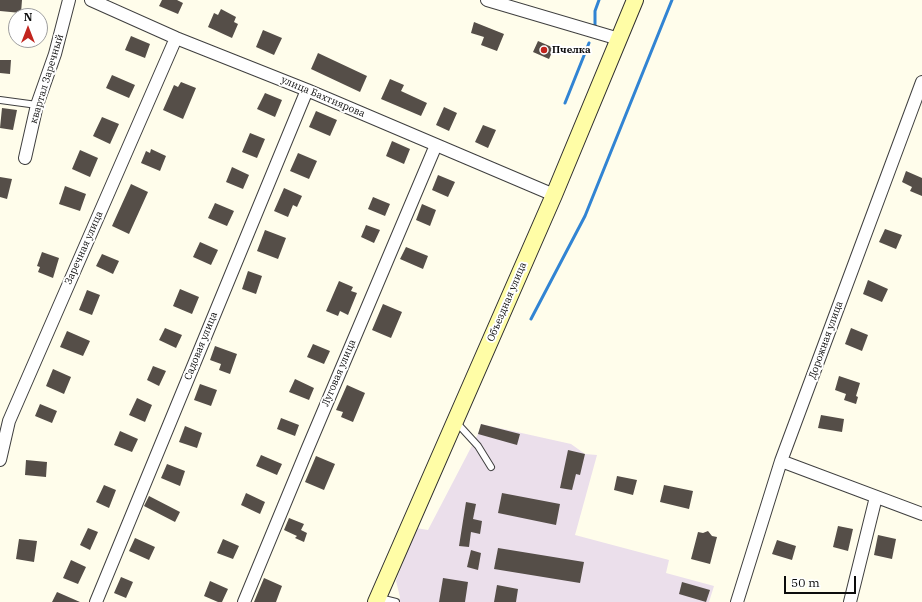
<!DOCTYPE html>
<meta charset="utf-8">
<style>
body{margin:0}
#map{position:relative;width:922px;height:602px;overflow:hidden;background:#fffdeb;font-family:"IBM Plex Serif",serif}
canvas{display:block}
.north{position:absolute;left:8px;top:8px;width:40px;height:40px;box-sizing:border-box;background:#fff;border:1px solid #9e9e9e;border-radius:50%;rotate:0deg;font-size:11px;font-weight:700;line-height:16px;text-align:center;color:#0c0c0c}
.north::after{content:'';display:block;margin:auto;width:14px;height:18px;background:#c2251e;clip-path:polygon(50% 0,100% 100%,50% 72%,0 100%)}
.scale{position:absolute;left:784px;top:576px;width:72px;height:18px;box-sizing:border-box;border:2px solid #0c0c0c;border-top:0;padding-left:5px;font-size:12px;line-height:14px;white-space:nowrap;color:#0c0c0c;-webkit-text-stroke:3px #fff;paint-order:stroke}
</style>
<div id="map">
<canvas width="922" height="602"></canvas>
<div class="north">N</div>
<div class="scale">50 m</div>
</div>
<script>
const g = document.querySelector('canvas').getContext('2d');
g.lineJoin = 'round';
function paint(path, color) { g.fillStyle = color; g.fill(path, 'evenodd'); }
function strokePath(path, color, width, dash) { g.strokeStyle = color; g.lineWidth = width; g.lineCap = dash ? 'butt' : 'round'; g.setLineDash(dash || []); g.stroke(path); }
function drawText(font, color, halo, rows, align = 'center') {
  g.font = font + ' "IBM Plex Serif",serif'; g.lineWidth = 4; g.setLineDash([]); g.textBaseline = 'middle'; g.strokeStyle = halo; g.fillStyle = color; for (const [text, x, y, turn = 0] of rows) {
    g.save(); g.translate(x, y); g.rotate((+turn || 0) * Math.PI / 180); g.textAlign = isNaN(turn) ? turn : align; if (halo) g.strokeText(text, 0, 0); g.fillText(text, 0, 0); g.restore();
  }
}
paint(new Path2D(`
 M481,424L571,444L585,454L597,455L575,535L669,560L666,573L714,586L709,602H399L400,597L396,581L416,528L428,530L478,434Z`), '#ebdfeb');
strokePath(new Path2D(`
 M595,26V11L599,0
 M565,103L589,43
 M531,319L585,216L672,0`), '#3184d3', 3);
paint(new Path2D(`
 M0,0H22L21,13L0,11Z
 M162,0H177L183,3L178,14L159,6Z
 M221,9L236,17L234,22L238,24L232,38L208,27L214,13L218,15Z
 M474,22L504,34L497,51L481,45L484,37L471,33Z
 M263,30L282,38L274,55L256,47Z
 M131,36L150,44L145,58L125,50Z
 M538,41L554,48L549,59L533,52Z
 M318,53L367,76L360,92L311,69Z
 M0,60H11L10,74L0,73Z
 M112,75L135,85L129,98L106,88Z
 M390,79L404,85L401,91L427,103L421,116L381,99Z
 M181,82L196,88L183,119L163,110L174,85L178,87Z
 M265,93L282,100L275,117L257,109Z
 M444,107L457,113L449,131L436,125Z
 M2,108L17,110L13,130L0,128Z
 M316,111L337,120L330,136L309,127Z
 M102,117L119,124L110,144L93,136Z
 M483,125L496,130L488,148L475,142Z
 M250,133L265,139L257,158L242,152Z
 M392,141L410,149L404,164L386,156Z
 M151,149L166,156L160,171L141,163L146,151L150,153Z
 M80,150L98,158L90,177L72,169Z
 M298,153L317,161L309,179L290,171Z
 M232,167L249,175L243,189L226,182Z
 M906,171L922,178V196L910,191L912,187L902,182Z
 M438,175L455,182L448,197L432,190Z
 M0,177L12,179L7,199L0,197Z
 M131,184L148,192L129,234L112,226Z
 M65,186L86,194L80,211L59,204Z
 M284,188L302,196L297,207L293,205L288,217L274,211Z
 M373,197L390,204L385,216L368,209Z
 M215,203L234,211L227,226L208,218Z
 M422,204L436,210L430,226L416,220Z
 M366,225L380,230L374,243L361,237Z
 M885,229L902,235L896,249L879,242Z
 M265,230L286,238L278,259L257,251Z
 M200,242L218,250L211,265L193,257Z
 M406,247L428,256L423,269L400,259Z
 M42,252L59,258L53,278L38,272L40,267L37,266Z
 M102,254L119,261L113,274L96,266Z
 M248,271L262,276L256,294L242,289Z
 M868,280L888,289L882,302L863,294Z
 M339,281L353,287L351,291L357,293L348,315L340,311L338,316L326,311Z
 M180,289L199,297L192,314L173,306Z
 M87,290L100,295L92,315L79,310Z
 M383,304L402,312L391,338L372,330Z
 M165,328L182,335L176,348L159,340Z
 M851,328L868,335L862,351L845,344Z
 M67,331L90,341L83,356L60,347Z
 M313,344L330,351L324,364L307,357Z
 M215,346L237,354L230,374L219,370L221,364L210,360Z
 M153,366L166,371L159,386L147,380Z
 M53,369L71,377L64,394L46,386Z
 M839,376L860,383L856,396L858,397L856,404L844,400L846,394L835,390Z
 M295,379L314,388L309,400L289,392Z
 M200,384L217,390L211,406L194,400Z
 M347,385L365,393L353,422L341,417L343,412L336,410Z
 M137,398L152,405L145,422L129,415Z
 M40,404L57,411L52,423L35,416Z
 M821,415L844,419L842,432L818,428Z
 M281,418L299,425L295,436L277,429Z
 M481,424L520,434L517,445L478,434Z
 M185,426L202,433L197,448L179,442Z
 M120,431L138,439L132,452L114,445Z
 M568,450L585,454L580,475L576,474L572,490L560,488Z
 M261,455L282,464L277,475L256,466Z
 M316,456L335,464L324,490L305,482Z
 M26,460L47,462L46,477L25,475Z
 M167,464L185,471L180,486L161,478Z
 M617,476L637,480L633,495L614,490Z
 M104,485L116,490L109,508L96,502Z
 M664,485L693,491L689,509L660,502Z
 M246,493L265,502L260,514L241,505Z
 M502,493L560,504L556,525L498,513Z
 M149,496L180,512L175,522L144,506Z
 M466,502L476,504L473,519L482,521L480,534L471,532L469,547L459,546Z
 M289,518L304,524L301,530L307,533L304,542L295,538L297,536L284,530Z
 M838,526L853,529L848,551L833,547Z
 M88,528L98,532L90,550L80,545Z
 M708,531L712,536L717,537L710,564L691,559L698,532L703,533Z
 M878,535L896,539L892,559L874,555Z
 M135,538L155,547L149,560L129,551Z
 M19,539L37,541L34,562L16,559Z
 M223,539L239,546L233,559L217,553Z
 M777,540L796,546L792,560L772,554Z
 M498,548L584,562L580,583L494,569Z
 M471,550L481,553L478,570L467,567Z
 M71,560L86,567L78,584L63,578Z
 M121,577L133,582L126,598L114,593Z
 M264,578L282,586L276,602H254Z
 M443,578L468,582L465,602H439Z
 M210,581L228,589L222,602H218L204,596Z
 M682,582L710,590L706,602L679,594Z
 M497,585L518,589L516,602H494Z
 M57,592L80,602H52Z`), '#554e48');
const service = new Path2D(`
 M0,100L37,105
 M457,423L478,446L491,467
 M380,598L396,602`);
const minor = new Path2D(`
 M91,0L176,38L307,90L554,195
 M487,0L619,39
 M25,158L37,105L55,54L69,0
 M0,460L9,421L176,38
 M781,461L922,514
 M96,602L307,90
 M244,602L307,450L436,145
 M737,602L781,461L922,82
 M850,602L876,497`);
const secondary = new Path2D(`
 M376,602L554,195L635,0`);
strokePath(service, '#3f3f3f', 8);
strokePath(minor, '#3f3f3f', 14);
strokePath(secondary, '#2e2e2e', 18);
strokePath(service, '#fff', 6);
strokePath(minor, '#fff', 12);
strokePath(secondary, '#fffda6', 16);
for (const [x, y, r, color] of [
 [544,50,4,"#c2251e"]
]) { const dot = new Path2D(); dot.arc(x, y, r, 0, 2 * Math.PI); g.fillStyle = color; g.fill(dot); strokePath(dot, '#fff', 1.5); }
drawText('bold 10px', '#0c0c0c', '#fff', [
 ["Пчелка",552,50]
], 'left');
drawText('10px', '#0c0c0c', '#fff', [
 ["квартал Заречный",47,79,-73],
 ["улица Бахтиярова",323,97,23],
 ["Заречная улица",84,248,-66],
 ["Объездная улица",507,302,-67],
 ["Дорожная улица",826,340,-70],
 ["Садовая улица",201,346,-68],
 ["Луговая улица",339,373,-67]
]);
</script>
